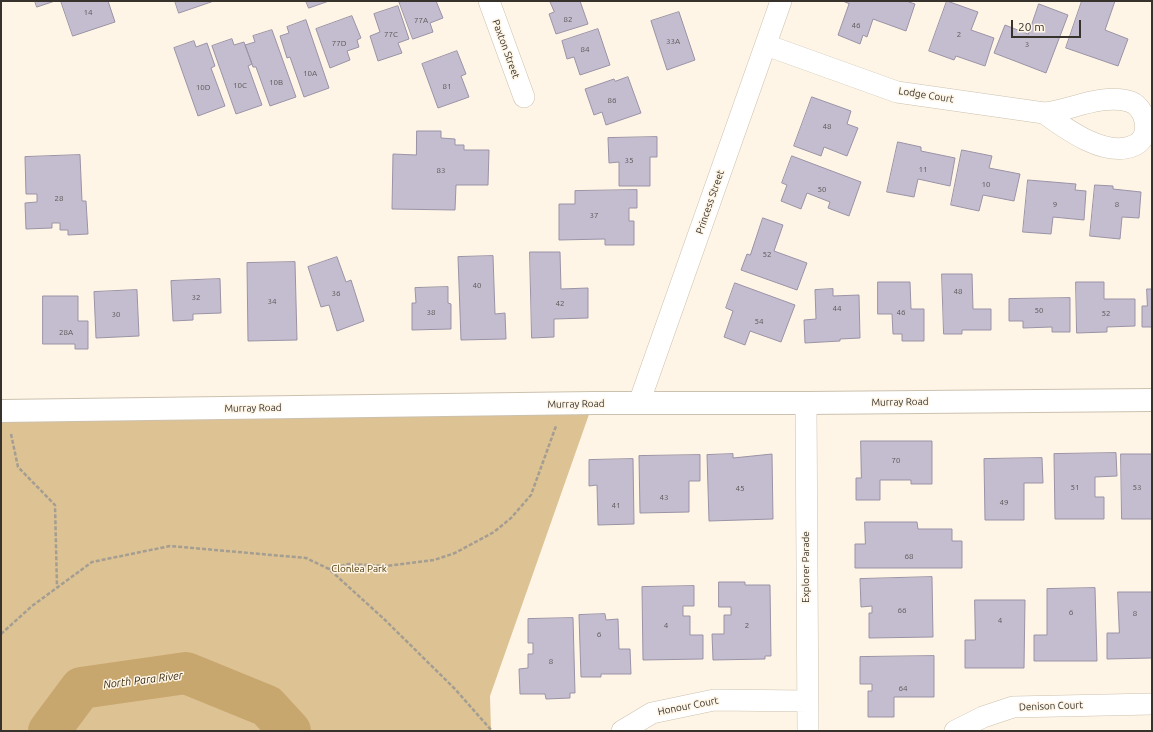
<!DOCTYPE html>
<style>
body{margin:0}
#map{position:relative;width:1153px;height:732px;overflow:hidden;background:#fef5e6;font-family:Ubuntu,sans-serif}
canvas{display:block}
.frame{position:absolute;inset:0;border:2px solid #37332c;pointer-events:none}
.scale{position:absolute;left:1011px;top:20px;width:70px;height:18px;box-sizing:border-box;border:2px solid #37332c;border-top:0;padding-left:5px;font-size:12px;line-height:14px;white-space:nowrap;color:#37332c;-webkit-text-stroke:3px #fef5e6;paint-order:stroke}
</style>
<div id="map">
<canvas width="1153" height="732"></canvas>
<div class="frame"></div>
<div class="scale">20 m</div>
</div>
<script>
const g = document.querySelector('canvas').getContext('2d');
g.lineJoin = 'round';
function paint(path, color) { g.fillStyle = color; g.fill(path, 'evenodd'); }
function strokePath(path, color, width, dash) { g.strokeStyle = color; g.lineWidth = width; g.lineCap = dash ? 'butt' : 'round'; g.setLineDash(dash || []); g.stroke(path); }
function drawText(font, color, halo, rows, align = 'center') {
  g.font = font + ' Ubuntu,sans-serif'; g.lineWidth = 3; g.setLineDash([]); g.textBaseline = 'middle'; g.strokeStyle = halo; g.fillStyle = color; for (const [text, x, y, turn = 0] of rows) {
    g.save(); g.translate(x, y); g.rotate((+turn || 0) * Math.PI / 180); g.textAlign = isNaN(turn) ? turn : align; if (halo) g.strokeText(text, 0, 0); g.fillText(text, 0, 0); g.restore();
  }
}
paint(new Path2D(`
 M593,403L490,696L491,731H1V411Z`), '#ddc294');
strokePath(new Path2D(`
 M49,731L81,688L186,673L267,706L290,731`), '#c8a76e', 42);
const building = new Path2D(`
 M35,1H55L37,7Z
 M61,1H108L115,22L73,36Z
 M175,1H214L179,13Z
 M306,1H329L309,8Z
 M399,1H436L443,18L430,23L433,32L413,39Z
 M550,1H580L588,24L556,34L549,14L554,12Z
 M843,1H906L915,4L906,31L873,19L867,37L863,35L860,44L838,35L849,4Z
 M947,1L978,12L971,30L994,38L985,66L956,56L954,60L929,51Z
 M1082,1H1115L1105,30L1128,39L1118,66L1066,48Z
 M1039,4L1068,15L1046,73L994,53L1005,25L1028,34Z
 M398,6L409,39L398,43L402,53L378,61L370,36L380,32L374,14Z
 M679,12L695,60L667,70L651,21Z
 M352,16L361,38L357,40L359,47L347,51L350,60L330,68L316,29Z
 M306,20L329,88L304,97L290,57L287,58L280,36L289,33L287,27Z
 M598,29L610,65L580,75L574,57L567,59L562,41Z
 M272,30L296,97L270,106L256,67H253L245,45L255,42L253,36Z
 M232,39L234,45L244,42L252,64L248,66L262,105L236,114L212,46Z
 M194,41L196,47L207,43L215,66L211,68L225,106L198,116L174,48Z
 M457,51L466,74L461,76L469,97L438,108L422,64Z
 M628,77L641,113L606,125L602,112L594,115L585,89L614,79L615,81Z
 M812,97L851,111L847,124L858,128L847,156L824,147L821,156L794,146Z
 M417,131H441V138L455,139V145H464V150H489L488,185H456L455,210L392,209L393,154L416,155Z
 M657,137V157H650V186H619V162L609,163L608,138Z
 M898,142L921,147V151L955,158L950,186L918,179L914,197L887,192Z
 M962,150L992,156L989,168L1020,174L1014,201L983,195L979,211L951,205Z
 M80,155L82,201H86L88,234L68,235V230H60V223H52V228L26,229L25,203L37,202V194H26L25,157Z
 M792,156L861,182L849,216L828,208L830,202L807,193L801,209L781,201L787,185L782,183Z
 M1028,180L1076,184L1075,190L1086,191L1084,220L1053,217L1051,234L1023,232Z
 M1095,185L1113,186V189L1141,192L1139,218L1122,217L1120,239L1090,236Z
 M637,190V208H629V221H634V245H605V239L559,240V204H575V191Z
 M763,218L783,225L774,251L807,263L797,290L741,270L747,254L750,255Z
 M530,252H560L561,289L588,288V318L554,319V337L532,338Z
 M493,256L495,314L505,313L506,339L461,340L458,257Z
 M337,257L346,282L351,280L364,321L337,331L329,305L321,307L308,267Z
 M295,262L297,340L248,341L247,263Z
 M942,274H972L973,309H991V330H962V334H944Z
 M220,279L221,313L193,314V320L173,321L171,281Z
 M878,282H910L911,309H924V341H902V334H893L892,314H878Z
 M1076,282H1104V299H1135V326L1107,327V332L1077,333Z
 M735,283L795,305L781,342L750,331L745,345L724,337L733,311L726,308Z
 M448,287V303L451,304V329L412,330V303H416L415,288Z
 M833,289V296L859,295L860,338L840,339V341L805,343L804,320L816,319L815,290Z
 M1147,289H1152V327H1142V306H1147Z
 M137,290L139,336L96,338L94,292Z
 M43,296H78V321H88V349H75V344H43Z
 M1070,298V332H1052V327L1023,328V321H1009V299Z
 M861,441H932V484H911V480H880V500H856V478H861Z
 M1116,453L1117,476L1095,477V497H1104V519H1055L1054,454Z
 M733,454V458L772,454L773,519L709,521L707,455Z
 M1121,454H1152V519H1122Z
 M700,455V481H689V512L640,513L639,456Z
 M1042,458L1043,483H1024V520H985L984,459Z
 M633,459L634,524L598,525L597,485L589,486V460Z
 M865,522H917L918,529H952V541H962V568H855V544H865Z
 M932,577L933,637L869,638V613H872V606L861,607L860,579Z
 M719,582H745V585H770L771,656H765V659L713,660L712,634H724V615H731V607H719Z
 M694,586V606H683V616H690V635H703V659L643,660L642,587Z
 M1095,588L1097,661H1034V635H1047V589Z
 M1118,592H1152V658L1107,659V633H1119Z
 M975,600H1025L1024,668H965V640H975Z
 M605,614L606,620L618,619L619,649H630L631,674H601V677H581L579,615Z
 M573,618L575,693H570V698L546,699L545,694H520L519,669L528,668V654H533V643H528V619Z
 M934,656V697H894V717H868V691H872V684H860V657Z`);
paint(building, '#c4bdd0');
strokePath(building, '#9a93a6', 1);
const minor = new Path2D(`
 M489,1L524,97
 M766,45L897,92L1044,113C1071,110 1101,94 1128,101C1146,105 1153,136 1135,145C1106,159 1066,129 1044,113
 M639,403L781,1
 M806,403L808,731
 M622,731L652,713L714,700L807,701
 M955,731L983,717L1013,707L1152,704`);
const tertiary = new Path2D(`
 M1,411L593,403H806L1152,400`);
strokePath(minor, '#ccc1af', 22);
strokePath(tertiary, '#ccc1af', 24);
strokePath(new Path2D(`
 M11,434L18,467L55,505L57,587
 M329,569L348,564L387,566L434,560L455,553L494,532L511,518L531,495L556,426
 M1,634L32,606L92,562L170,546L306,558L329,569L384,619L455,689L492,731`), '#a49e92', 2.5, [4, 2]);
strokePath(minor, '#fff', 21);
strokePath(tertiary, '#fff', 22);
drawText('8px', '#5a5655', null, [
 ["14",88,12],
 ["82",568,19],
 ["77A",421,20],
 ["46",856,25],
 ["77C",391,34],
 ["2",959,34],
 ["33A",673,41],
 ["77D",339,43],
 ["3",1027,44],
 ["84",585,49],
 ["10A",310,73],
 ["10B",276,82],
 ["10C",240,85],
 ["81",447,86],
 ["10D",203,87],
 ["86",612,100],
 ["48",827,126],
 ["35",629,160],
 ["11",923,169],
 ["83",441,170],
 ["10",986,184],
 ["50",822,189],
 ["28",59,198],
 ["9",1055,204],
 ["8",1117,204],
 ["37",594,215],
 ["52",767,254],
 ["40",477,285],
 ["48",958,291],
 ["36",336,293],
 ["32",196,297],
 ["34",272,301],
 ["42",560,303],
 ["44",837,308],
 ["50",1039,310],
 ["38",431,312],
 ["46",901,312],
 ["52",1106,313],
 ["30",116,314],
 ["54",759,321],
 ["28A",66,332],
 ["70",896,460],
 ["51",1075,487],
 ["53",1137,487],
 ["45",740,488],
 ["43",664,497],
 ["49",1004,502],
 ["41",616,505],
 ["68",909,556],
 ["66",902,610],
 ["6",1071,612],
 ["8",1135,613],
 ["4",1000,620],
 ["4",666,625],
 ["2",747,625],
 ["6",599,634],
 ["8",551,661],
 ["64",903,688]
]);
drawText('10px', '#37332c', '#fef5e6', [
 ["Paxton Street",506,49,70],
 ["Lodge Court",926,95,9],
 ["Princess Street",710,202,-71],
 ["Murray Road",900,402,-1],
 ["Murray Road",576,404,-1],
 ["Murray Road",253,408,-1],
 ["Explorer Parade",806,567,-90],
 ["Honour Court",688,706,-11],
 ["Denison Court",1051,706,-2]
]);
drawText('10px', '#4c3605', '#fef5e6', [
 ["Clonlea Park",359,569]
]);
drawText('italic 11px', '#382a0f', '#fef5e6', [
 ["North Para River",143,680,-7]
]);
</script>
